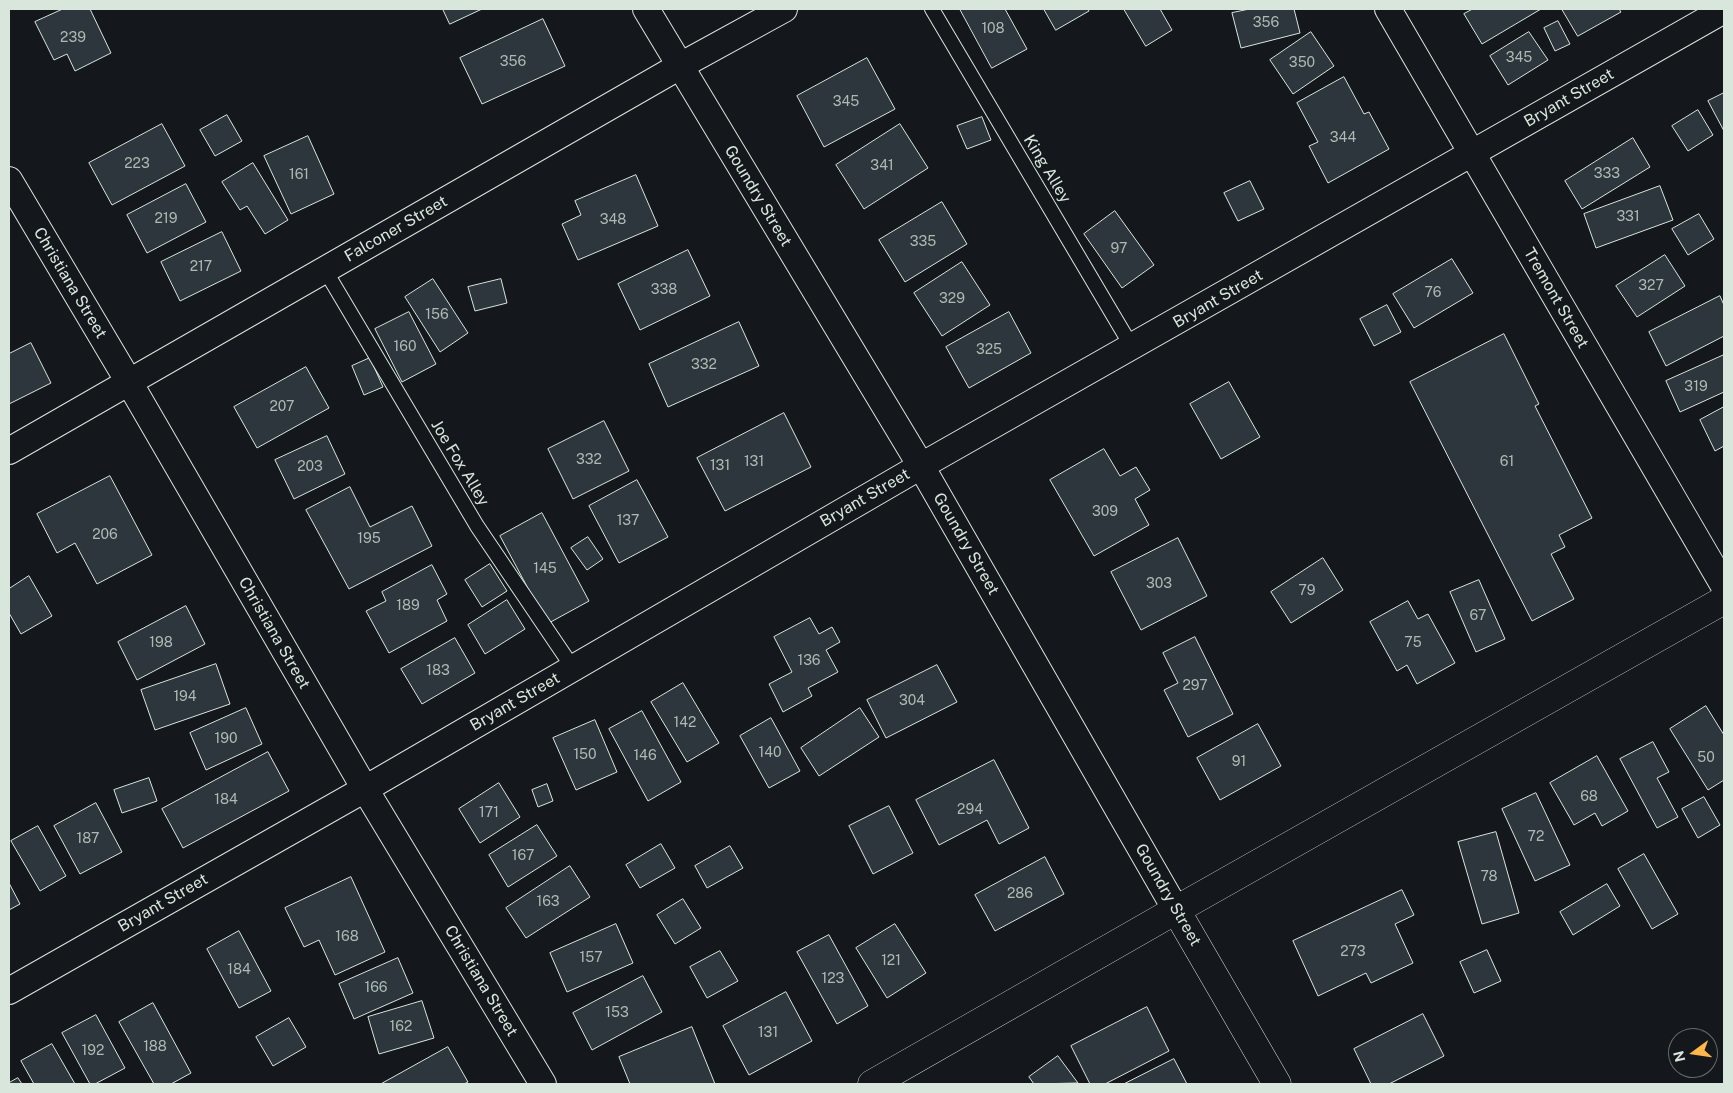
<!DOCTYPE html>
<style>
body{margin:0}
#map{position:relative;width:1733px;height:1093px;overflow:hidden;background:#14181c;font-family:"Public Sans",sans-serif}
canvas{display:block}
.frame{position:absolute;inset:0;border:10px solid #d8e6dc;pointer-events:none}
.north{position:absolute;left:1668px;top:1028px;width:50px;height:50px;box-sizing:border-box;background:#14181c;border:1px solid #626a69;border-radius:50%;rotate:256deg;font-size:14px;font-weight:700;line-height:20px;text-align:center;color:#d8e6dc}
.north::after{content:'';display:block;margin:auto;width:18px;height:22px;background:#ffb74d;clip-path:polygon(50% 0,100% 100%,50% 72%,0 100%)}
</style>
<div id="map">
<canvas width="1733" height="1093"></canvas>
<div class="frame"></div>
<div class="north">N</div>
</div>
<script>
const g = document.querySelector('canvas').getContext('2d');
g.lineJoin = 'round';
function paint(path, color) { g.fillStyle = color; g.fill(path, 'evenodd'); }
function strokePath(path, color, width, dash) { g.strokeStyle = color; g.lineWidth = width; g.lineCap = dash ? 'butt' : 'round'; g.setLineDash(dash || []); g.stroke(path); }
function drawText(font, color, halo, rows, align = 'center') {
  g.font = font + ' "Public Sans",sans-serif'; g.lineWidth = 4; g.setLineDash([]); g.textBaseline = 'middle'; g.strokeStyle = halo; g.fillStyle = color; for (const [text, x, y, turn = 0] of rows) {
    g.save(); g.translate(x, y); g.rotate((+turn || 0) * Math.PI / 180); g.textAlign = isNaN(turn) ? turn : align; if (halo) g.strokeText(text, 0, 0); g.fillText(text, 0, 0); g.restore();
  }
}
const building = new Path2D(`
 M63,9H90L111,53L75,71L67,54L54,60L35,22Z
 M443,9H482L450,24Z
 M960,9H1005L1027,49L992,68Z
 M1044,9H1088L1089,11L1056,30Z
 M1124,9H1160L1172,30L1146,46Z
 M1250,9H1294L1300,33L1241,48L1232,13Z
 M1473,9H1541L1482,44L1464,14Z
 M1562,9H1619L1621,12L1578,36Z
 M543,19L565,66L482,104L460,58Z
 M1558,21L1570,44L1555,51L1544,28Z
 M1311,32L1334,66L1293,94L1270,60Z
 M1529,32L1548,60L1508,85L1490,56Z
 M867,58L895,109L824,147L797,96Z
 M1344,77L1364,114L1369,112L1389,149L1328,183L1309,146L1318,142L1297,103Z
 M1724,93V131L1708,101Z
 M1698,110L1713,135L1688,151L1672,126Z
 M227,115L242,141L215,156L200,130Z
 M982,117L991,140L967,149L957,126Z
 M162,124L185,166L112,205L89,163Z
 M900,124L928,168L864,209L836,165Z
 M308,136L334,194L291,214L264,156Z
 M1633,138L1650,167L1582,209L1565,181Z
 M253,163L288,220L265,234L247,206L240,210L222,182Z
 M636,175L658,226L578,260L562,224L581,215L575,201Z
 M1250,181L1264,209L1238,221L1224,193Z
 M186,184L206,222L147,253L127,215Z
 M1660,186L1673,220L1596,248L1584,214Z
 M942,202L967,244L905,282L879,240Z
 M1115,211L1154,265L1122,288L1084,234Z
 M1699,214L1714,239L1688,255L1672,229Z
 M222,232L241,271L180,301L161,262Z
 M688,250L710,296L640,330L618,284Z
 M1665,255L1685,286L1637,317L1616,286Z
 M1452,259L1473,293L1414,328L1393,294Z
 M962,262L990,305L942,336L914,293Z
 M433,279L468,333L440,352L405,297Z
 M501,279L507,303L475,311L468,287Z
 M1720,296L1724,305V336L1666,366L1649,332Z
 M1387,305L1401,332L1374,346L1360,319Z
 M409,312L436,364L402,382L375,329Z
 M1009,312L1031,353L969,388L946,347Z
 M739,322L759,366L668,407L649,364Z
 M1504,334L1539,404L1535,406L1592,518L1559,535L1565,547L1551,554L1574,599L1532,621L1410,382Z
 M31,343L51,383L9,404V354Z
 M1724,355V392L1680,412L1666,381Z
 M370,358L383,387L364,395L352,366Z
 M306,367L329,408L257,448L234,407Z
 M1229,382L1260,437L1221,459L1190,404Z
 M1724,407V446L1715,451L1700,420Z
 M784,413L811,467L725,511L697,458Z
 M604,421L629,471L573,499L548,449Z
 M327,436L345,474L294,499L275,460Z
 M1104,449L1120,476L1136,467L1150,490L1135,499L1149,525L1094,556L1050,480Z
 M110,476L152,555L97,584L75,543L57,553L37,514Z
 M637,480L668,537L619,563L589,506Z
 M350,487L370,527L412,506L432,546L349,589L306,510Z
 M542,513L589,601L547,624L500,536Z
 M588,537L603,559L587,570L571,548Z
 M1178,538L1207,596L1141,630L1111,572Z
 M1323,558L1343,590L1291,623L1271,592Z
 M490,564L507,591L482,607L465,580Z
 M432,565L447,594L437,600L447,621L389,653L366,611L386,601L382,592Z
 M29,576L52,616L21,634L9,613V589Z
 M1479,580L1505,639L1476,652L1450,592Z
 M507,600L525,629L485,654L468,625Z
 M1408,601L1418,619L1428,614L1455,663L1417,684L1407,665L1397,671L1370,622Z
 M186,606L205,644L137,680L118,642Z
 M810,618L819,634L832,627L840,642L826,650L838,672L808,688L812,696L783,712L769,684L792,672L774,637Z
 M1195,637L1233,714L1188,737L1164,690L1178,683L1163,653Z
 M455,638L475,673L422,704L401,669Z
 M216,664L230,704L155,730L141,690Z
 M937,665L957,702L886,738L867,700Z
 M683,683L719,743L687,762L651,702Z
 M1706,706L1724,735V780L1708,790L1670,729Z
 M246,708L262,744L206,770L190,733Z
 M860,708L879,737L819,776L801,748Z
 M642,711L681,782L648,801L609,729Z
 M771,718L800,771L769,788L740,736Z
 M595,720L617,772L576,790L553,738Z
 M1258,724L1281,766L1220,800L1197,758Z
 M1653,742L1669,772L1657,778L1678,817L1657,828L1620,759Z
 M268,752L289,791L183,848L162,809Z
 M1597,756L1628,811L1602,826L1595,813L1574,825L1550,783Z
 M994,760L1029,828L999,844L987,820L939,845L916,800Z
 M149,778L157,801L122,813L114,790Z
 M499,783L520,817L480,843L459,809Z
 M547,784L553,801L538,807L532,790Z
 M1536,793L1570,865L1535,881L1502,809Z
 M1704,797L1720,825L1698,838L1682,809Z
 M96,803L122,852L80,874L54,826Z
 M889,806L913,853L873,874L849,826Z
 M537,825L557,856L508,887L489,855Z
 M38,826L66,876L40,891L11,841Z
 M1496,832L1519,913L1482,924L1458,842Z
 M661,844L675,868L640,888L626,865Z
 M730,846L743,868L707,888L695,866Z
 M1644,854L1678,914L1652,929L1618,869Z
 M1045,857L1064,894L995,931L975,895Z
 M570,866L590,897L526,938L506,908Z
 M351,877L385,952L335,975L319,940L304,947L285,908Z
 M9,883L20,904L9,910Z
 M1607,884L1620,906L1573,935L1560,912Z
 M1402,890L1414,915L1395,924L1413,963L1371,983L1366,973L1318,996L1293,941Z
 M683,899L701,928L675,944L657,915Z
 M616,924L633,963L567,992L550,953Z
 M895,924L926,973L887,998L856,948Z
 M239,931L271,991L239,1008L207,949Z
 M829,935L868,1006L837,1024L797,952Z
 M1487,950L1501,981L1474,993L1460,962Z
 M720,951L738,981L707,998L690,967Z
 M398,958L413,993L354,1019L339,984Z
 M643,976L662,1012L592,1050L573,1013Z
 M786,992L812,1041L749,1075L723,1026Z
 M422,1001L434,1038L379,1054L368,1017Z
 M153,1003L191,1073L171,1084H154L119,1022Z
 M1147,1007L1169,1051L1105,1084H1090L1071,1046Z
 M1423,1014L1444,1056L1389,1084H1371L1354,1049Z
 M96,1015L125,1068L95,1084H90L62,1033Z
 M289,1018L306,1047L273,1066L256,1037Z
 M692,1027L715,1084H630L619,1057Z
 M52,1044L75,1084H34L21,1061Z
 M448,1047L468,1082L464,1084H381Z
 M1058,1056L1078,1083L1034,1084L1029,1077Z
 M1174,1059L1187,1084H1124Z
 M18,1078L22,1084H9V1083Z`);
paint(building, '#2c363c');
strokePath(building, '#d8e6dc', 1);
const service = new Path2D(`
 M932,9L1132,347
 M325,270L477,526L573,668`);
const minor = new Path2D(`
 M646,9L921,466L1176,910
 M1388,9L1724,586
 M9,180L129,382L365,789L543,1084
 M9,451L680,66L784,9
 M9,991L365,789L921,466L1724,10`);
const tertiary = new Path2D(`
 M1176,910L1277,1084
 M872,1084L1176,910L1724,600`);
strokePath(service, '#d8e6dc', 16);
strokePath(minor, '#d8e6dc', 28);
strokePath(tertiary, '#d8e6dc', 29);
strokePath(service, '#14181c', 14);
strokePath(minor, '#14181c', 26);
strokePath(tertiary, '#14181c', 28);
drawText('14px', '#adbab4', null, [
 ["356",1266,23],
 ["108",993,29],
 ["239",73,38],
 ["345",1519,58],
 ["356",513,62],
 ["350",1302,63],
 ["345",846,102],
 ["344",1343,138],
 ["223",137,164],
 ["341",882,166],
 ["333",1607,174],
 ["161",299,175],
 ["331",1628,217],
 ["219",166,219],
 ["348",613,220],
 ["335",923,242],
 ["97",1119,249],
 ["217",201,267],
 ["327",1651,286],
 ["338",664,290],
 ["76",1433,293],
 ["329",952,299],
 ["156",437,315],
 ["160",405,347],
 ["325",989,350],
 ["332",704,365],
 ["319",1696,387],
 ["207",282,407],
 ["332",589,460],
 ["131",754,462],
 ["61",1507,462],
 ["131",720,466],
 ["203",310,467],
 ["309",1105,512],
 ["137",628,521],
 ["206",105,535],
 ["195",369,539],
 ["145",545,569],
 ["303",1159,584],
 ["79",1307,591],
 ["189",408,606],
 ["67",1478,616],
 ["198",161,643],
 ["75",1413,643],
 ["136",809,661],
 ["183",438,671],
 ["297",1195,686],
 ["194",185,697],
 ["304",912,701],
 ["142",685,723],
 ["190",226,739],
 ["140",770,753],
 ["150",585,755],
 ["146",645,756],
 ["50",1706,758],
 ["91",1239,762],
 ["68",1589,797],
 ["184",226,800],
 ["294",970,810],
 ["171",489,813],
 ["72",1536,837],
 ["187",88,839],
 ["167",523,856],
 ["78",1489,877],
 ["286",1020,894],
 ["163",548,902],
 ["168",347,937],
 ["273",1353,952],
 ["157",591,958],
 ["121",891,961],
 ["184",239,970],
 ["123",833,979],
 ["166",376,988],
 ["153",617,1013],
 ["162",401,1027],
 ["131",768,1033],
 ["188",155,1047],
 ["192",93,1051]
]);
drawText('16px', '#d8e6dc', '#14181c', [
 ["Bryant Street",1569,98,-30],
 ["King Alley",1047,169,59],
 ["Goundry Street",758,196,59],
 ["Falconer Street",396,229,-30],
 ["Christiana Street",70,283,59],
 ["Tremont Street",1556,298,60],
 ["Bryant Street",1218,299,-30],
 ["Joe Fox Alley",460,463,59],
 ["Bryant Street",865,498,-30],
 ["Goundry Street",966,544,60],
 ["Christiana Street",274,633,60],
 ["Bryant Street",515,702,-30],
 ["Goundry Street",1168,895,60],
 ["Bryant Street",163,903,-30],
 ["Christiana Street",481,981,59]
]);
</script>
